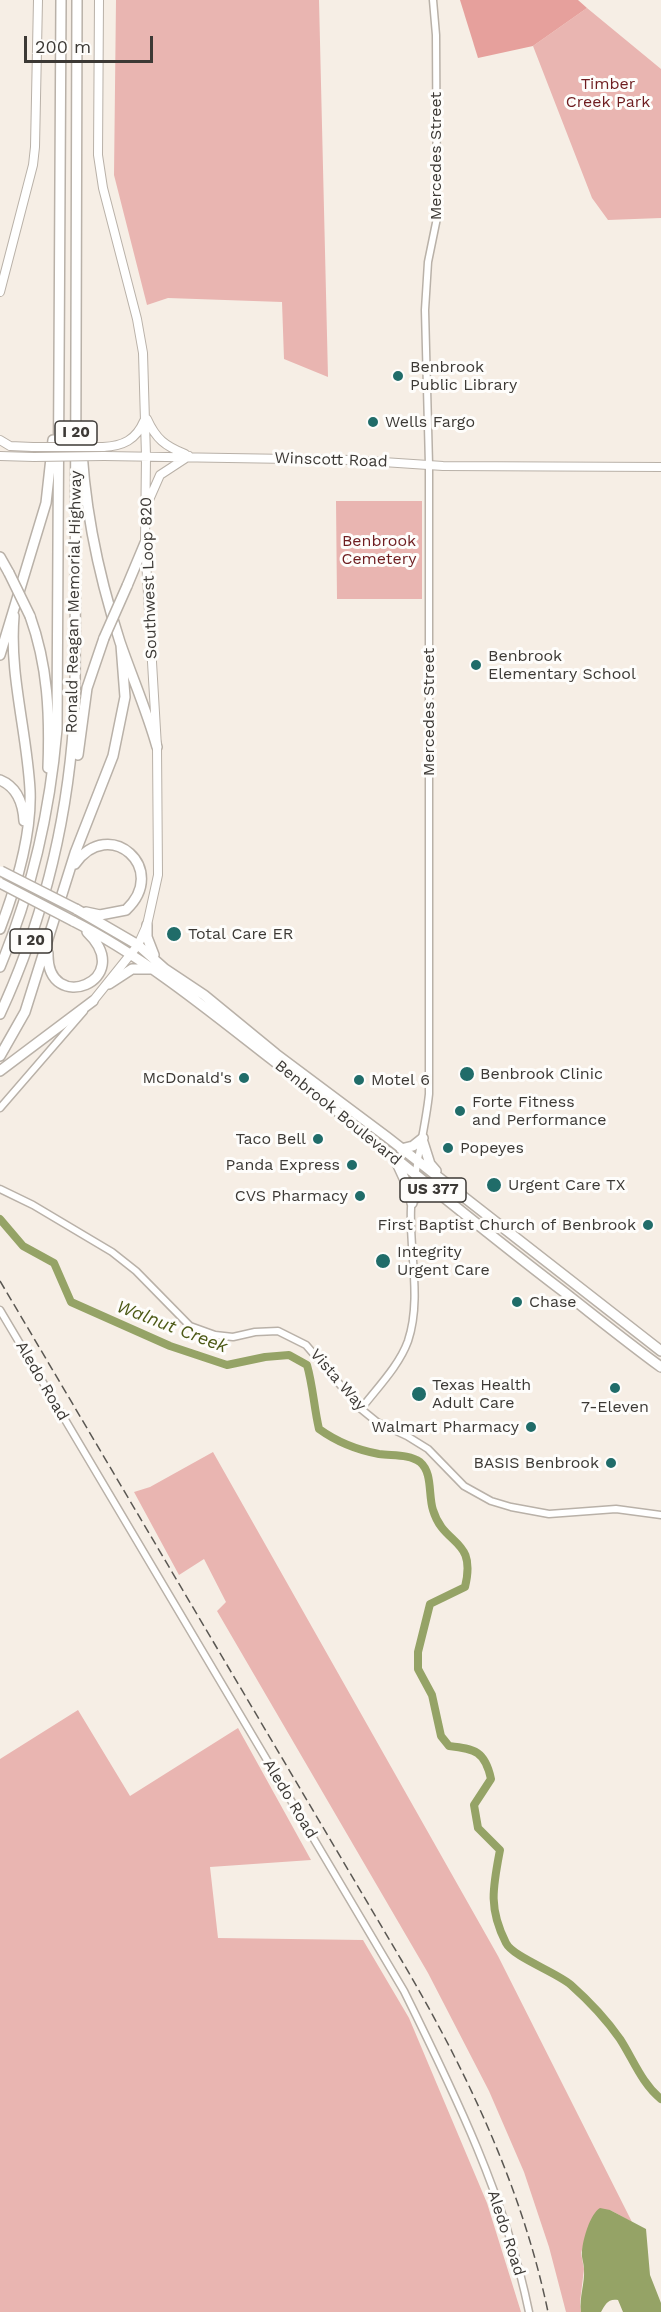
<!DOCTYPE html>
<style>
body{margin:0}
#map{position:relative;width:661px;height:2312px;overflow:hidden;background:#f6eee5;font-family:"Work Sans",sans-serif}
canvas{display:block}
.scale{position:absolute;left:24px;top:36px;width:129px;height:27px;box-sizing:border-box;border:3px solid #3c3935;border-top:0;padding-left:8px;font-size:18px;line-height:21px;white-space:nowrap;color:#3c3935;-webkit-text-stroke:4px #fefdfb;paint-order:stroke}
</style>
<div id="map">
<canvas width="661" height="2312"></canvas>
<div class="scale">200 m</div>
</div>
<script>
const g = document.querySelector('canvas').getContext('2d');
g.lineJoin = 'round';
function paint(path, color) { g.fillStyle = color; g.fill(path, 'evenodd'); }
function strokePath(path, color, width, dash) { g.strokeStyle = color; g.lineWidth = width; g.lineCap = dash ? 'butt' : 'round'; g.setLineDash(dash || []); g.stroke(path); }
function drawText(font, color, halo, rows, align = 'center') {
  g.font = font + ' "Work Sans",sans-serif'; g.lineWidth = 6; g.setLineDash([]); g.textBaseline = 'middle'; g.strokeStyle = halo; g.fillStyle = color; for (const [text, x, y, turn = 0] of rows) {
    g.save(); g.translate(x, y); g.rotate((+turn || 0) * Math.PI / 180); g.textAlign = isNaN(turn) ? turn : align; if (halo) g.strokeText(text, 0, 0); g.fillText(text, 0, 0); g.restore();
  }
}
paint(new Path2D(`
 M116,0H319L328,377L284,359L282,302L168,298L147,305L114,175Z
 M587,8L661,69V218L608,220L592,198L533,46Z
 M336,501H422V599H337Z
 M213,1452L498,1956L632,2222L610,2210L591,2220L581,2253L584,2269L580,2302L581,2312H566L549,2247L524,2172L489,2091L428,1973L217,1611L226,1602L204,1559L179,1575L134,1492L150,1487Z
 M78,1710L130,1796L238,1728L311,1860L210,1867L218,1938L363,1940L409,2018L487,2203L521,2312H0V1759Z`), '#e9b5b1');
paint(new Path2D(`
 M460,0H578L587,8L533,46L478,58Z`), '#e6a09c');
paint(new Path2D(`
 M600,2208L610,2210L646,2229L650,2275L661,2303V2312H623L618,2300C608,2298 605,2305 601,2312H581C579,2297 585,2284 584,2269C584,2263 581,2257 582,2251C583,2239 590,2214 600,2208Z`), '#95a366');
strokePath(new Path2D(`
 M0,1219L23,1246L54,1263L71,1302L170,1346L227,1365L265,1357L289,1355L307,1365C313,1386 314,1408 319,1429C337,1442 357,1450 379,1454C392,1456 409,1454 420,1462C433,1473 428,1495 433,1510C444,1547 477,1537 465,1587L430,1604L418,1652V1669L432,1695L441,1736L449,1746C475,1749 485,1751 491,1779L474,1805L478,1828L500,1850C493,1887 488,1908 506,1943C513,1957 556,1972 571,1985C589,2001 606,2019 620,2039C633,2059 642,2084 661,2099`), '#95a366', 8);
const minor = new Path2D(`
 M0,1108L84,1011
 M0,1189L33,1205L112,1252L136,1271L190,1326L215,1335L233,1337L255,1332L278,1331L306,1345L361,1409L377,1422L407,1436L428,1449L464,1486L491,1501L511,1507L549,1514L616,1509L661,1515
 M0,1310L404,1991C455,2094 506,2199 529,2312
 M361,1409C377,1388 399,1366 408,1341C422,1299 409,1251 411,1208C414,1169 425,1132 429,1094V465L425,310L428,262L437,218L436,35L433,0`);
const major = new Path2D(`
 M0,292L33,165L35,147L38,0
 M147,419C156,439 165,446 185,454
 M0,440L10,446L33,447
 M103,447C123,446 136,440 144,421
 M0,456L34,457
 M104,456L353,460L443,466L661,467
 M149,500L160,475L189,456
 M93,1001L138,945L147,925L158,875L157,747L145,543L146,456L143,353L137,319L103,188L98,155L99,0`);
const highway = new Path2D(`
 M81,430C83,502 98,574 120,642C132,677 147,711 157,747
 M0,557L9,573
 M127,586L145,543
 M30,616C48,666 50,715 48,768
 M0,655L46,503L53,440
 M78,755L87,688L104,638
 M0,780C17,787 23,803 24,821
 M75,864C109,815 170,869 126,910L100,915L86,912
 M76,909L138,945L165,969L204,995L276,1054L387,1137L661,1351
 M73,921C144,957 207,1009 270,1058C369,1135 464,1216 564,1292C596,1317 628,1343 661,1367
 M147,925V937L154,955
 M0,929C16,887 32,836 30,790C27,732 9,674 14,616
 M48,953C46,1016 138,981 87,932
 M0,967C32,891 50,811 57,729L61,0
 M109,984L132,969H150
 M0,1014C46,915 70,810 75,701L77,0
 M0,1056L25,1012L75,853L113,756L125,697L121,645
 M0,1071L93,1001
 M423,1142L430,1164L436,1171
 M401,1149L413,1146L423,1138
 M397,1163L409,1189L412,1203
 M412,1200L422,1194L437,1193`);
strokePath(minor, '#b9b1a8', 9);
strokePath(major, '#b9b1a8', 10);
strokePath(highway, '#b9b1a8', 12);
strokePath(minor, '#fff', 6);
strokePath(major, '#fff', 8);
strokePath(highway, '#fff', 9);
strokePath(new Path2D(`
 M0,1281L402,1961C466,2070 522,2187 548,2312`), '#5a5752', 1.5, [9, 4.5]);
const majorBridge = new Path2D(`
 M33,447H103
 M34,457L104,456`);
const highwayBridge = new Path2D(`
 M9,573L30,616
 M104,638L127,586
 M1,871L76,909
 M0,883L73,921`);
strokePath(majorBridge, '#b9b1a8', 10, []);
strokePath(highwayBridge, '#b9b1a8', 12, []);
strokePath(majorBridge, '#fff', 8);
strokePath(highwayBridge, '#fff', 9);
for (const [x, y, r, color] of [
 [398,376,6,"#206c69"],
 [373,422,6,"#206c69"],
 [476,665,6,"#206c69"],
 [174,934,8,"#206c69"],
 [467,1074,8,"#206c69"],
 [244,1078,6,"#206c69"],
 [359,1080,6,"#206c69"],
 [460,1111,6,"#206c69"],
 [318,1139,6,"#206c69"],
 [448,1148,6,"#206c69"],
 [352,1165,6,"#206c69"],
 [494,1185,8,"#206c69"],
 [360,1196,6,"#206c69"],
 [648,1225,6,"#206c69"],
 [383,1261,8,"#206c69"],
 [517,1302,6,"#206c69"],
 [615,1388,6,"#206c69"],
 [419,1394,8,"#206c69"],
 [531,1427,6,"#206c69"],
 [611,1463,6,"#206c69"]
]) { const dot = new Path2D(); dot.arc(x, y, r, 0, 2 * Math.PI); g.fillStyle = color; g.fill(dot); strokePath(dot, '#fefdfb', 2); }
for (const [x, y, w] of [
 [76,433,42],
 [31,941,42],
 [433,1190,66]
]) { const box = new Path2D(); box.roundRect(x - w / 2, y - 12, w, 24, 4.5); g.fillStyle = '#fefdfb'; g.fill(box); strokePath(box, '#3c3935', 1.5); }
drawText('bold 15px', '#3c3935', null, [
 ["I 20",76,433],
 ["I 20",31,941],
 ["US 377",433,1190]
]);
drawText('16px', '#6e1d20', '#fefdfb', [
 ["Timber",608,84],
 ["Creek Park",608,102],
 ["Benbrook",379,541],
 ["Cemetery",379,559]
]);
drawText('16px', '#3c3935', '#fefdfb', [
 ["Mercedes Street",436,156,-90],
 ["Winscott Road",331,460,2],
 ["Southwest Loop 820",149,578,-92],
 ["Ronald Reagan Memorial Highway",74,602,-89],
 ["Mercedes Street",429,712,-90],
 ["Benbrook Boulevard",338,1113,39],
 ["Vista Way",338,1380,49],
 ["Aledo Road",42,1381,60],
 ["Aledo Road",290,1799,59],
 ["Aledo Road",506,2233,72]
]);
drawText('16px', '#3c3935', '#fefdfb', [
 ["Benbrook",410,367],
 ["Public Library",410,385],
 ["Wells Fargo",385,422],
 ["Benbrook",488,656],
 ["Elementary School",488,674],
 ["Total Care ER",188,934],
 ["Benbrook Clinic",480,1074],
 ["McDonald's",232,1078,"right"],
 ["Motel 6",371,1080],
 ["Forte Fitness",472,1102],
 ["and Performance",472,1120],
 ["Taco Bell",306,1139,"right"],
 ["Popeyes",460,1148],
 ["Panda Express",340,1165,"right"],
 ["Urgent Care TX",508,1185],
 ["CVS Pharmacy",348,1196,"right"],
 ["First Baptist Church of Benbrook",636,1225,"right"],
 ["Integrity",397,1252],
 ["Urgent Care",397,1270],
 ["Chase",529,1302],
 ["Texas Health",432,1385],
 ["Adult Care",432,1403],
 ["7-Eleven",615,1407,"center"],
 ["Walmart Pharmacy",519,1427,"right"],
 ["BASIS Benbrook",599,1463,"right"]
], 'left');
drawText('italic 18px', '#4c5915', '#fefdfb', [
 ["Walnut Creek",172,1327,21]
]);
</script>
